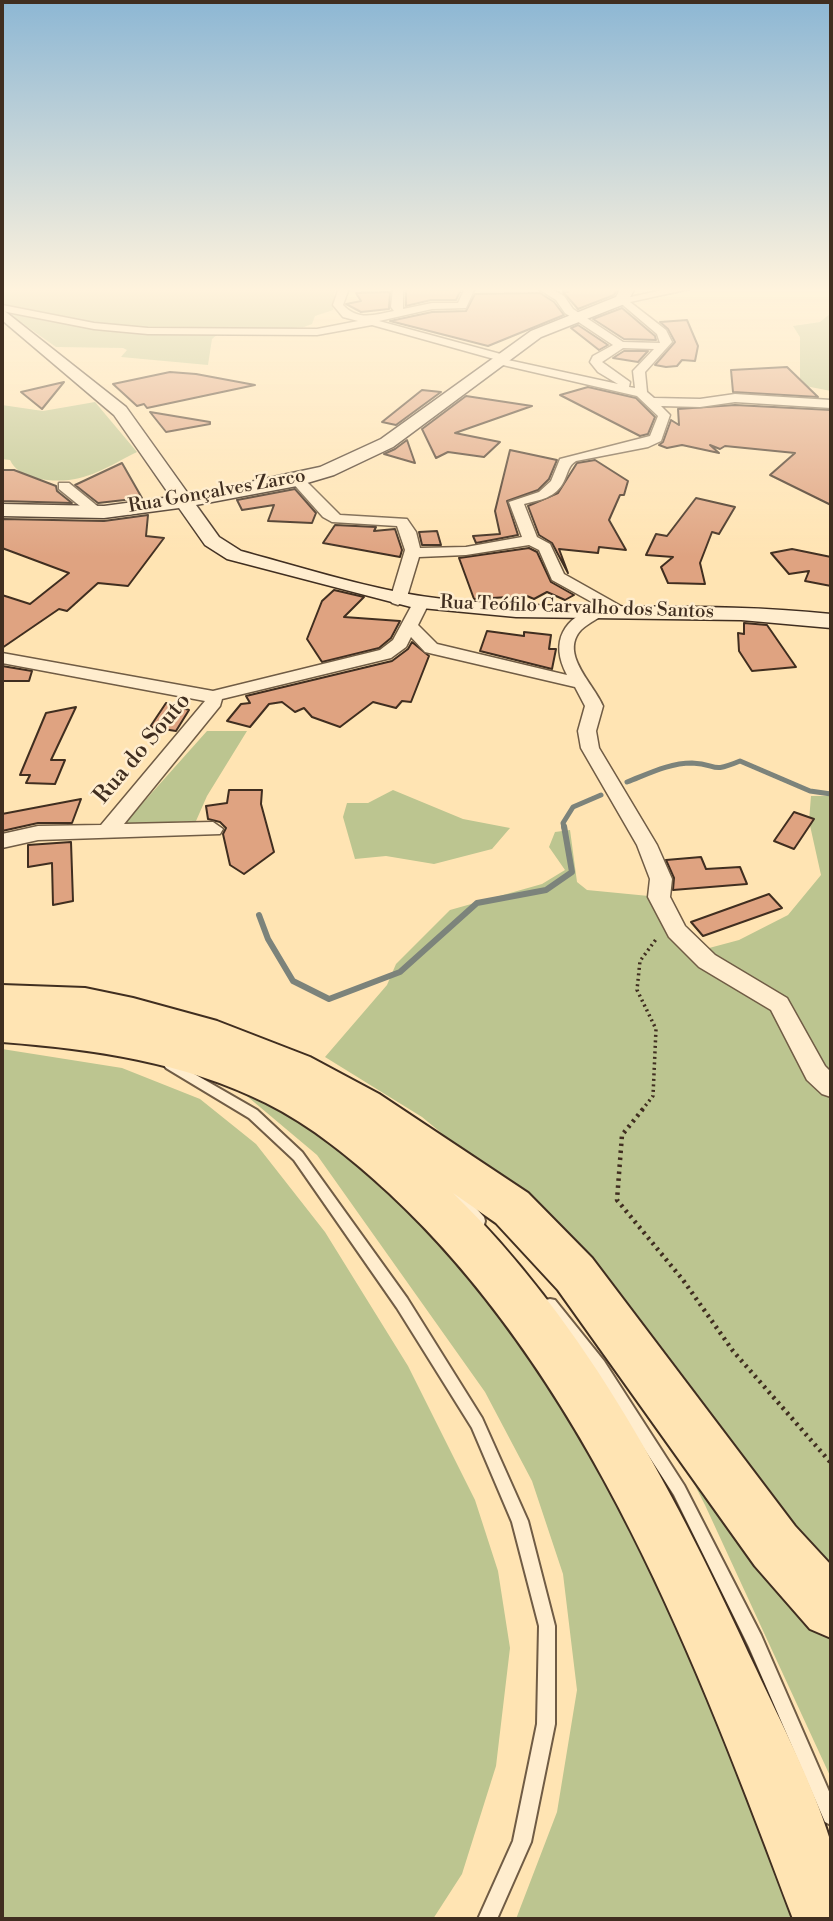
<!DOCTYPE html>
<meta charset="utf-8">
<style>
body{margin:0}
#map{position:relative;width:833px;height:1921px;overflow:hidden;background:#ffe4b3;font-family:"Libre Bodoni",serif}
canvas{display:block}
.frame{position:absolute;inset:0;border:4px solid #402e20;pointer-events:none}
</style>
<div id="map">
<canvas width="833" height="1921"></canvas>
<div class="frame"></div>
</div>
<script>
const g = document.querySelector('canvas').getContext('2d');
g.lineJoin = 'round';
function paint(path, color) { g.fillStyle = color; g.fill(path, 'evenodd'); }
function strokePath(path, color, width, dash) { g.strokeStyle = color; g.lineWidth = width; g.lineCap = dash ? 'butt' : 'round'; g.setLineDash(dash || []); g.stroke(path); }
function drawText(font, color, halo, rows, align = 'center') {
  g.font = font + ' "Libre Bodoni",serif'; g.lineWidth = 5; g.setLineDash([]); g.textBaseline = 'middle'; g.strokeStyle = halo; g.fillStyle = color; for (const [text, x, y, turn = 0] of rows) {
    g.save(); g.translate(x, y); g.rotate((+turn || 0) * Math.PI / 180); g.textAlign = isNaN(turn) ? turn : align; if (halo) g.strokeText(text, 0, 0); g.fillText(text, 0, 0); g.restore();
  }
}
paint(new Path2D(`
 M2,288H335L333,310L315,316L312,324L304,327L219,333L212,339L208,365L121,357L127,350L123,348L56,347L22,323L2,317Z
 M831,313V391L800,385V337L793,326L820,322Z
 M95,402L137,452C99,471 79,487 35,478C24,476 14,469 10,460L2,459V405L43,411Z
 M207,731H247L207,796L196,821L124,824Z
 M393,790L463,819L510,828L492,849L434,864L386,856L355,859L343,817L347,803H368Z
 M811,796H831V1578L726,1437L524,1201L422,1117L325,1057L387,985L396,964L450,910L542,884L565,870L549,847L555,832L570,830L577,882L587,890L659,897L698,951L739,940L788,915L821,875L809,821Z
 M2,1049L122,1068L200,1099L256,1144L325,1232L408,1366L475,1500L498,1571L510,1648L496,1766L462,1874L433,1919H2Z
 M223,1076L297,1113L380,1170L518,1322L645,1545L756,1815L794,1919H516L557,1812L577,1690L563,1574L532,1481L485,1392L317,1155Z
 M651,1399L800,1599L831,1631V1778L705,1505Z`), '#bcc590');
strokePath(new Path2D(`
 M627,782C648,774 669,763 692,763C719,764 709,774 740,761L810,791L831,794
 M564,828L563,823L573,807L601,795`), '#7c837b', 5);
strokePath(new Path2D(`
 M259,915L268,939L293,981L329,999L400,972L477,903L546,890L572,872L564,826`), '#7c837b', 6);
const building = new Path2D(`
 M406,288L446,290L462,288L456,300H431L406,306Z
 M559,288H618L614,295L578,309L563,292H568Z
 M390,292L389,309L361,312L346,304L361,301L356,293Z
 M540,293L554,302L564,315L488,346L390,321L432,312L466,311L475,294Z
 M622,308L655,336L656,340L624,339L593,319Z
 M687,320L698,346L695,361L682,360L677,366L666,367L655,365L675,342L668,329L660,322Z
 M578,325L608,345L599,350L571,328Z
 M624,351H648L638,362L613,358Z
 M787,367L818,397L733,392L731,370Z
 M170,372L196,374L255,385L147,408L144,404L137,406L113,384Z
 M64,382L42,409L21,392Z
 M588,387L636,398L655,417L648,434L640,436L560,395Z
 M422,390L441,392L396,425L382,422Z
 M466,396L532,406L455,433L500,442L484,457L448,452L436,458L422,429Z
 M735,405L831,410V505L770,475L795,453L725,446L720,449L710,445L719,453L682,445L667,448L659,445L663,442L671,420L679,425L678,409Z
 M150,412L210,422V424L166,432Z
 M407,440L415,463L384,454L395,449Z
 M510,450L557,460L549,479L538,490L507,501L518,535L476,543L473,536L500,534L495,511Z
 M595,460L628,481L624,495H620L609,520L626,550L599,547L598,553L559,549L568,573L552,543L539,535L528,506L558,493L577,463Z
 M122,463L142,498L98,503L75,485Z
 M2,470H14L56,486L57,491L72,503L2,501Z
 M295,489L316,513L312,523L268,521L274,505L242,510L237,500Z
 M696,498L735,507L719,534L712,532L700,563L705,584L668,583L661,567L673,557L646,555L656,534L667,536Z
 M148,515L146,536L164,538L128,586L98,583L67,611L59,609L2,648V595L30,604L69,573L2,548V519L104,521Z
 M335,525L376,527L374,531L395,529L402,550L400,557L323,543Z
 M437,531L441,545H422L419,532Z
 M529,548L537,552L551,582L574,595L565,600L547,592L534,599L527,596L474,599L459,558Z
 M792,549L831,557V586L805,581L809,571L789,574L771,553Z
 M334,590L364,597L344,617L400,621L391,638L379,648L322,662L307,639L322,601Z
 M744,623L767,625L796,667L752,671L739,651L738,633L744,634Z
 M487,631L524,636V632L551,635L549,649H556L552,669L480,651Z
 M412,642L429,656L411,702L402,701L396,708L373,702L340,727L312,717L304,708L295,712L282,702L269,704L250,727L227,721L241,704L250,703L246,696L392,661L408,649Z
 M2,666L32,671L29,681H2Z
 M166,703L189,710L176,731L150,727Z
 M76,707L51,760H65L55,784L26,783L30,775H20L46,713Z
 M229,790H262L261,804L274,852L244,874L230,865L223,834L226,828L220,822L208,819L206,806L227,803Z
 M81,799L72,823H38L2,831V814Z
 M794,812L814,819L794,849L774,841Z
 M71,842L73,901L53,905L52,863L28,867V845Z
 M701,857L706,869L740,867L747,884L673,890L674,878L666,860Z
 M769,894L782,908L703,936L691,922Z`);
paint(building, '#dfa381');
strokePath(building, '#402e20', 2);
const lane = new Path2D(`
 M170,1060L257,1110L302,1152L407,1298L482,1418L528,1521L555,1626V1724L531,1842L497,1919H478L513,1841L537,1724L539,1626L512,1522L472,1428L397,1308L294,1160L249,1118L166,1068L164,1065L166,1062Z
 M448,1180L452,1182L484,1217L485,1221L484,1225L479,1227L474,1225L444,1190L442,1186L444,1182Z
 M550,1299L555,1300L604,1361L684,1485L761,1635L831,1796V1825L825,1822L749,1647L674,1495L594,1371L545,1310L543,1305L545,1300Z`);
const street = new Path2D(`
 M339,288H349L343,305C358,321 374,315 394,311L391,307L393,288H403V309L432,303H458L465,288H475L466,308L432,309L379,321L508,356V360L618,384L598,372L590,362L593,356L613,345L565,313L556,300L537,288H550L564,296L573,309L623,342L660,343L657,334L617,300L671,288H694L630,302L666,330L672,342L645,372L647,392L654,398L700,399L735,394L831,400V408L735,402L700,407L661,406L670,415L661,441L648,447L576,461C568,466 568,473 564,481C556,498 540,500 524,504L537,537L550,544L564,574L628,610L620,615L609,610C601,618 589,622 581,630C559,654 594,684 603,706L596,731L599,748L657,845L672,879L670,897L685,926L715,955L787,998L825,1066L831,1072V1097L822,1094L807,1080L771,1010L699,967L669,937L648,897L650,879L637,845L581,748L578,731L585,706L575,687L425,652L411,637L406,647L391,658L222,699L220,706L124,824L213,822L223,829L220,834L38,840L2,848V834L38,826L101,825L205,701L2,663V653L213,691L380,650L393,640L413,603L421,598L429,603L418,625L437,644L567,675C549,641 564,617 599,606L552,580L539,550L529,545L466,555L419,557L406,600L398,605L392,603L390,600L405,550L397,526L332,522L323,517L290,480L302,477L340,515L407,519L416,532L420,548L466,547L522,537L509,502L539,492L551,481L560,459L650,436L658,416L637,396L494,363V359L372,325L317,335L148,334L94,329L2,311V305L94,323L148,328L317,329L358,321L343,317L333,305ZM623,348L654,349L633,371L635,388L629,387L630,382L602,362Z
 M59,483H69L101,509V515H91L59,489Z`);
const secondary = new Path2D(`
 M621,288H635L627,303L541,337L393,447L334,475L297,486L196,505L219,537L241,551C308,569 374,591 443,599C572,613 702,600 831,614V628L741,620L516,617L411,607L227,559L205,545L179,508L104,518L2,516V504L104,506L171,497L114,415L2,320V309L126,407L189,495L320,467L381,439L531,331L616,297Z`);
const highway = new Path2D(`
 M2,985L85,988L133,998L217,1021L310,1057L379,1094L528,1193L592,1258L795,1526L831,1565V1638L810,1629L755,1566L558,1290L496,1223L453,1193C590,1327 677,1497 756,1669C781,1723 813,1784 830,1840C833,1860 831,1897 831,1919H793C698,1666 591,1381 389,1193C352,1159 312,1126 266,1103C184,1062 93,1049 2,1042Z`);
strokePath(lane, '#705c45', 4);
strokePath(street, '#705c45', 3);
strokePath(secondary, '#402e20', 3);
strokePath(highway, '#402e20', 4);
strokePath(new Path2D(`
 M642,1110L653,1096L656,1029L637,990L640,961L657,938`), '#402e20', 3.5, [2, 3.5]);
strokePath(new Path2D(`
 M643,1109L622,1135L617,1200L683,1280L733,1351L831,1463`), '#402e20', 4.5, [2.5, 4.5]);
paint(lane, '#ffedce');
paint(street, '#ffedce');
paint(secondary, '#ffedce');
paint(highway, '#ffe4b3');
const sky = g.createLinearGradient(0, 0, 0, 557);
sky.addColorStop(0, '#8db7d4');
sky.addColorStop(0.52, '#fff3dd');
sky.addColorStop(1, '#fff3dd00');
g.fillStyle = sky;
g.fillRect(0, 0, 833, 557);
drawText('19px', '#402e20', '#ffedce', [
 ["Rua Gonçalves Zarco",217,492,-10],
 ["Rua Teófilo Carvalho dos Santos",577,608,2]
]);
drawText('23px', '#402e20', '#ffedce', [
 ["Rua do Souto",143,749,-50]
]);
</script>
